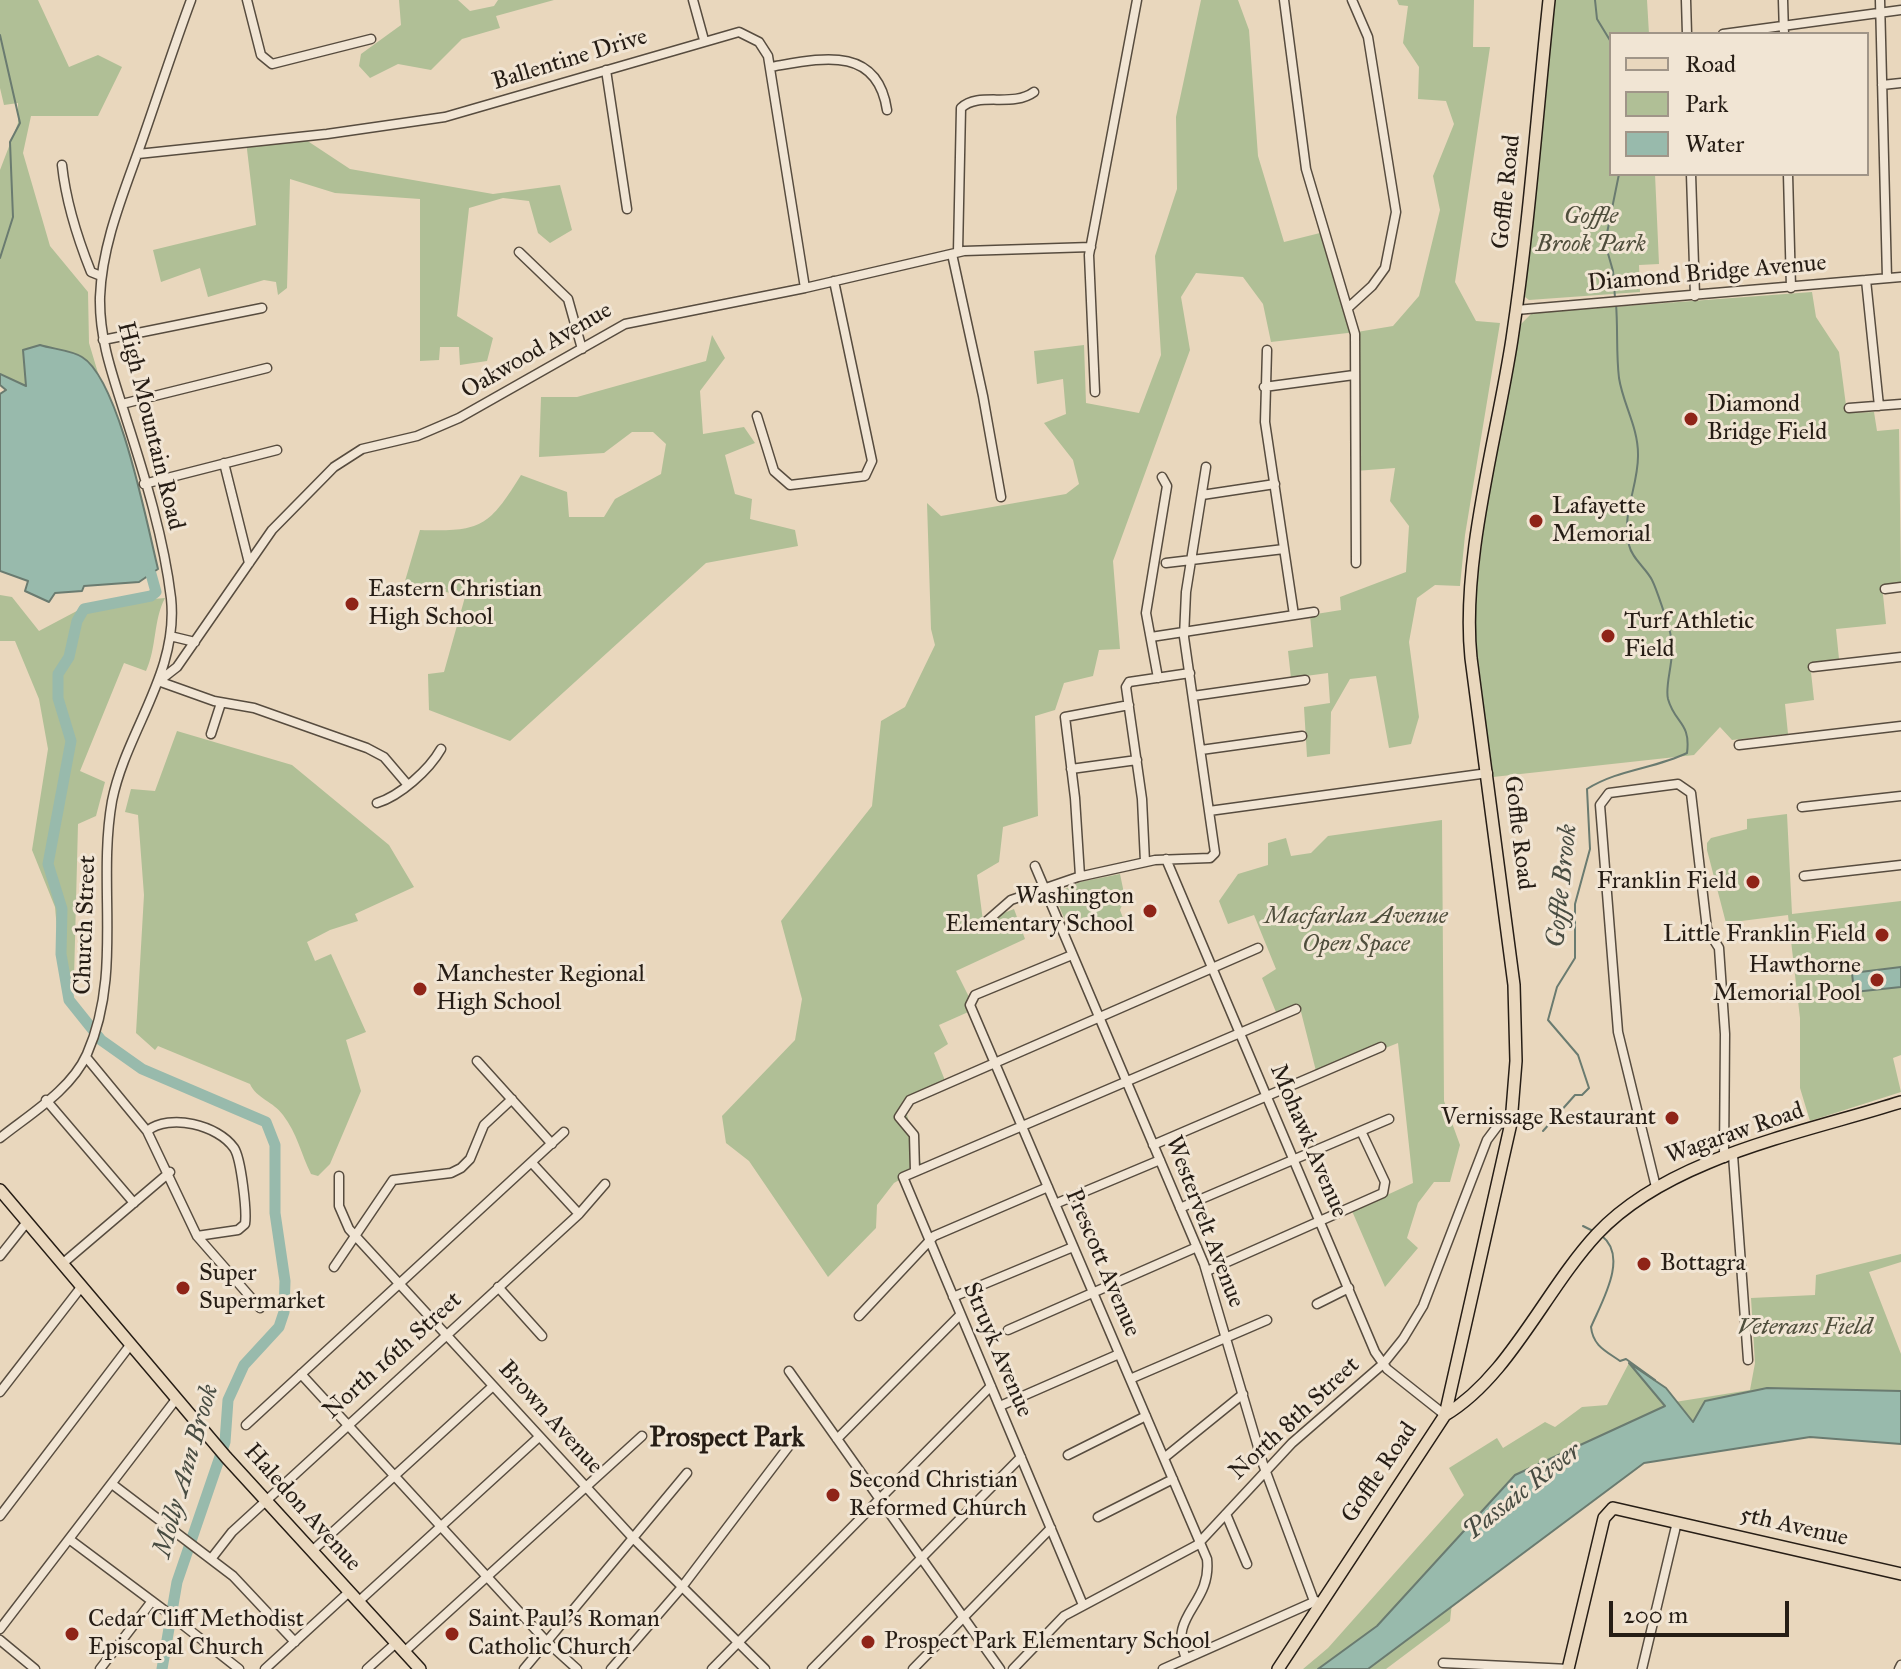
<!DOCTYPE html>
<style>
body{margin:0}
#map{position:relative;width:1901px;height:1669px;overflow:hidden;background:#e9d7bd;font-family:"IM FELL Great Primer",serif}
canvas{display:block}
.legend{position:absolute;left:1609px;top:32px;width:260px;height:144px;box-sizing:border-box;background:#f1e5d4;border:2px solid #a09588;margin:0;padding:10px 14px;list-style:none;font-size:24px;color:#261d15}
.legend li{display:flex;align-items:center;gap:16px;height:40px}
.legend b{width:40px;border:2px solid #a09588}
.scale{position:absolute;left:1609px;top:1601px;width:180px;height:36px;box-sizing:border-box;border:4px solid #261d15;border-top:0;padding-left:10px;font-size:24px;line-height:28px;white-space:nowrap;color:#261d15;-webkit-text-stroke:6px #f1e5d4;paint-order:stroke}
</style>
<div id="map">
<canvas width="1901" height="1669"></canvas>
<ul class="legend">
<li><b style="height:10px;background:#e9d7bd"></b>Road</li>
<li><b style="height:22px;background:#b0bf96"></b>Park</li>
<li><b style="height:22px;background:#98baac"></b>Water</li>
</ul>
<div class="scale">200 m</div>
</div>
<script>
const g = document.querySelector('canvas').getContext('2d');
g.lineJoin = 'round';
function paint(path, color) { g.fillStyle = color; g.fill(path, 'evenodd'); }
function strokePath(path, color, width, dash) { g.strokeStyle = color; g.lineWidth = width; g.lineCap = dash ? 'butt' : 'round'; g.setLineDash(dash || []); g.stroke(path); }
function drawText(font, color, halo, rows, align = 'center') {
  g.font = font + ' "IM FELL Great Primer",serif'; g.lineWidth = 6; g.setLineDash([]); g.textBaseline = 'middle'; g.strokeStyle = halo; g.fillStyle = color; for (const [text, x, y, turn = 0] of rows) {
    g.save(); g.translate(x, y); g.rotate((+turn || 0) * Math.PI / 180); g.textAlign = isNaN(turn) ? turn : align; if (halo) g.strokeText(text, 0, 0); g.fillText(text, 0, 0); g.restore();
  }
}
paint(new Path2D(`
 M0,0H38L69,67L98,55L122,67L98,116H31L23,153L50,246L88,292L89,343L98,373L81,357L26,387L0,374V170L18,123V103L4,105L0,88Z
 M399,0H458L470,11L494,6L498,0H554L496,16L500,28L462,39L431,70L398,64L370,78L359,66L361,54L401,25Z
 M1201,0H1238L1249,30L1258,156L1284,242L1324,232L1357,332L1393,326L1419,296L1440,210L1433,176L1454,124L1446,101L1418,99L1419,67L1403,43L1408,6L1399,5L1397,0H1474L1473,47H1490L1455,282L1476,321L1500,323L1465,535L1460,586L1435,585L1417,598L1409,642L1419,717L1411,744L1389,748L1376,676L1350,679L1331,712L1330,754L1307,757L1304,707L1330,703L1328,673L1291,678L1288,651L1313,647L1310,615L1341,610L1340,597L1406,572L1409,526L1390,501L1395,468L1355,471L1356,332L1271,342L1263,304L1243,277L1196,273L1181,297L1190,350L1113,561L1120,649L1099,650L1093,676L1064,683L1055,710L1035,716L1038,816L1003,827L999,862L977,875L983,921L1014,909L1025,939L956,971L975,1009L939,1025L948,1044L934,1053L946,1083L905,1108L922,1167L894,1183L877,1205L876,1228L828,1277L749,1161L726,1143L722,1116L795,1040L802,999L781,921L872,806L881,721L905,707L935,645L931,629L927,503L941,516L1066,494L1079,484L1073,460L1044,423L1066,414L1063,379L1037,384L1034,351L1084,345L1086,403L1139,413L1161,355L1155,256L1177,189L1176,117Z
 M1554,0H1647L1649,34H1611V174H1655L1659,264L1639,265L1640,292L1529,300L1525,297Z
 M300,136L350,169L493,194L560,185L572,230L550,243L538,233L529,201L503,198L469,208L457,316L493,338L487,361L460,365L459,347H440L439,360L420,361V199L335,193L290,179L287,288L278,295L276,282L264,280L208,297L200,268L161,282L153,250L256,225L246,141Z
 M1812,292L1816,317L1839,352L1847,413L1874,412L1877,431L1899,429L1901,582L1882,585L1886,624L1836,629L1839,659L1810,663L1814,700L1785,704L1788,734L1732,740L1720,727L1694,755L1493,777L1473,621L1485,517L1519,326L1532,313Z
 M712,335L725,358L700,391L703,434L744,427L755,443L725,455L735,494L752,499L750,519L795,530L798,546L706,563L510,741L429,710L428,674L444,672L465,597L405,581L420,530C481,532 489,527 521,475L567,492L569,517H604L615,499L661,474L666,444L653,432H632L604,453L539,457L541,397H577L706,361Z
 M0,595L12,597L39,631L90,604L165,598C153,621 157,647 146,671L124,663L80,771L105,782L96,816L78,824L74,979L62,985L55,907L32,850L48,749L39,699L15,641H0Z
 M177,731L292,765L389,845L414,887L355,914L358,921L330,930L307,942L315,961L331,954L366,1032L346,1040L361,1091L330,1164L318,1176L311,1174C301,1154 297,1133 283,1115C274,1102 256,1098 250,1084L158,1046L155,1050L136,1033L144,895L138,815L125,812L131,789L155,791Z
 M1787,814L1792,914L1901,901V1055L1893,1058L1901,1092L1810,1121L1800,1088V1018L1788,915L1726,923L1707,850V843L1711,838L1747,829V819Z
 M1442,820L1444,1101L1460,1145L1450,1182H1434L1418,1203L1407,1238L1418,1248L1385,1287L1352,1211L1413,1183L1398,1043L1317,1075L1300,1008L1278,1017L1262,978L1276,969L1254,915L1228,924L1219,901L1238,874L1268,865V843L1286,838L1291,856L1311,853L1328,836Z
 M1120,874L1125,898L1120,910L1125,923L1099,932L1094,922L1070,932L1054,894L1080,882Z
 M1901,1254V1262L1869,1272L1901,1354V1391L1767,1388L1693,1422L1675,1402L1750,1390L1755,1363L1751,1298L1815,1295L1816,1275Z
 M1629,1363L1665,1406L1515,1475L1377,1626L1318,1669H1303L1328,1648L1464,1495L1449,1468L1497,1438L1503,1448L1545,1422L1555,1427L1582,1407L1607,1405Z
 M1452,1603L1450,1621L1386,1669H1368Z`), '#b0bf96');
const water = new Path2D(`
 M40,345C52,349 71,350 82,357C119,379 147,524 158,569L139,582L84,586L82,591L55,593L49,602L25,591L28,581L0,571V394L6,390L0,385V374L26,386L23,350Z
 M1901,967V987L1854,992L1852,973Z
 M1629,1363L1666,1388L1693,1422L1705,1401L1767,1388L1901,1391V1444L1810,1437L1644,1463L1368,1669H1318L1377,1626L1515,1475L1665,1406Z`);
paint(water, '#98baac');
strokePath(water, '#6a7b70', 2);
strokePath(new Path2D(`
 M1595,0L1597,19L1611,42
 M0,35L20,123L10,142L13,217L0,258
 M1615,298L1613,271L1605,243L1619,174
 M1543,1131L1575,1095H1582L1589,1088L1578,1055L1548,1020L1557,987L1575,958V904L1590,849L1587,789C1619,769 1654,769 1687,753C1691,722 1675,724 1668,699C1664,683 1677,656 1670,632C1667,621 1657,590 1652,580C1646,568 1632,559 1629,545C1621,514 1639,485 1638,454C1638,427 1623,404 1619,378C1616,354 1618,328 1616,304
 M1583,1226L1593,1231
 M1602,1236C1629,1257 1601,1303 1591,1327C1593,1346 1606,1351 1620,1361L1626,1359L1655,1380`), '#6a7b70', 2);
strokePath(new Path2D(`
 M151,574L156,592L151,596L84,609L77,621L69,657L58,674V698L71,741L48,864L62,909L61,954L69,1000L101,1040L142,1069L266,1122L275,1145V1213L285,1281L284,1312L279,1327L244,1365L228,1400L225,1442L177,1582L162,1669`), '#98baac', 11);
const minor = new Path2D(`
 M247,0L261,55L272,64L371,39
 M693,0L704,40
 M1284,0L1306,169L1355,334L1356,563
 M1686,0L1687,34
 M1783,0L1784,34
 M1880,0L1887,278
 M1723,34L1901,10
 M770,67C818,59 877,43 887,110
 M606,70L627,209
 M1882,85L1901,83
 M138,154L327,134L445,117L739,32L759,42L768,56L805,288
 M62,165C66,203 77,237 91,272L101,276
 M1691,174L1695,296
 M1788,174L1791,288
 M519,252L568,299L582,349
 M958,252L961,108C979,91 1012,108 1034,92
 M952,254L983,396L1001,497
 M1866,280L1879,406
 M1349,307L1372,286L1385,268L1396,212L1368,37L1352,0
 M1516,310L1901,277
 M103,340L262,308
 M1267,350L1265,422L1294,615
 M1264,387L1354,375
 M1095,392L1089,255L1137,0
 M122,404L267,368
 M1849,408L1901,404
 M757,416L774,471L790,485L865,476L872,461L834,281
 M224,463L249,563
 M144,484L277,450
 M1202,495L1275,484
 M1166,563L1284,549
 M1885,589L1901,587
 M170,636L195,642
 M1151,637L1314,612
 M1813,667L1901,657
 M1158,678L1146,613L1167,486L1162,477
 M158,681L214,701L254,708L367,748L384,757L407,784
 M159,681L177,667L272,530L334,467L362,449L417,436L459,418L625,324L805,288L964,251L1091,247
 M1193,696L1305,680
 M211,734L221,703
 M1739,745L1901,726
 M1201,750L1302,736
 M1071,769L1137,760
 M377,803C400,796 429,770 441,749
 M1802,807L1901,796
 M1209,811L1488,773
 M1166,859L1375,1352L1387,1369L1445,1415
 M1145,862L1142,799L1126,687L1129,682L1190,673
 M1035,866L1204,1264L1263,1464L1314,1601
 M1080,876L1075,798L1065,717L1129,705
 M1804,876L1901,865
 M987,921L1011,900L1078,877L1155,860L1210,858L1215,853L1184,637L1186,592L1206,467
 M1072,955L975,995L970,1005L1207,1559C1212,1605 1167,1615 1186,1658
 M86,1057L147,1131L197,1236L260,1308
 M477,1061L552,1144
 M46,1100L134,1203
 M147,1131C170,1113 218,1125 234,1148C241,1158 247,1211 245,1224L238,1230L197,1236
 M0,1138C30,1114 71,1090 87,1054C123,973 97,886 112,801C126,731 179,673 171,598C164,539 145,477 127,421C114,379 99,341 100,297C102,242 125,190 143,138C159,92 174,46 191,0
 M1153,1145L1381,1047
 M1733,1155L1748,1360
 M532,1163L579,1214
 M915,1171L914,1135L899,1117L910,1100L1258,948
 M339,1176V1206L349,1229L633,1538L765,1669
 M1656,1187L1618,1032L1600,805L1609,793L1678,784L1691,793L1707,929L1719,948L1725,1034L1724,1158
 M1055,1204L1160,1160
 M1180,1208L1389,1119
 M0,1256L27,1222
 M62,1264L170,1172
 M334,1267L393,1180L451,1173L461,1168L470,1159L484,1125L512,1099
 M1207,1271L1383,1193L1385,1182L1361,1131
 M498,1287L542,1336
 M953,1297L1073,1247
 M1317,1304L1349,1288
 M859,1316L934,1236L1048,1187
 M1008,1330L1197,1247
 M789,1371L1000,1669
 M301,1374L546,1641L577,1669
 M1130,1379L1267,1320
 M0,1392L82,1286
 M1000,1406L1119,1354
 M246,1425L564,1132
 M837,1439L960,1315
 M1068,1455L1146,1416
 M1164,1458L1243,1394
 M112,1484L233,1576L295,1642
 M1226,1514L1247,1564
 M0,1516L131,1344
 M1098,1517L1173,1479
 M69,1539L168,1613
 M312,1551L493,1386
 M211,1559L232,1532L579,1214L605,1184
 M358,1602L539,1437
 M1083,1605L903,1177L1296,1009
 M178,1621L239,1669
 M0,1629L177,1398
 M0,1640L35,1669
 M404,1652L642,1436
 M1443,1663L1569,1669
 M100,1669L152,1601
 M265,1669L349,1592
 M367,1669L396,1643
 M524,1669L687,1473
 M611,1669L682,1587L792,1442
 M712,1669L991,1386
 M812,1669L1021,1457
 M913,1669L1051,1528
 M1013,1669L1064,1616L1197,1545L1292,1443L1383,1364L1403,1339L1423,1306L1487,1140L1499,1124L1511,1123
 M1163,1669L1316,1601
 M1642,1669L1677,1522
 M1899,1669L1901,1665`);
const major = new Path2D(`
 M0,1190L226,1457L420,1669
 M1445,1415C1509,1377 1545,1290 1597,1234C1669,1157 1803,1133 1901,1102
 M1278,1669L1445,1415L1511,1123L1516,1061L1514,985L1471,658C1461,560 1497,438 1512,339C1529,227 1537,113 1549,0
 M1568,1669L1604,1518L1613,1508L1901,1574`);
strokePath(minor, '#574c3f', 11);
strokePath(major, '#261d15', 14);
strokePath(minor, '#f1e5d4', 8);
strokePath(major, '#e9d7bd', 11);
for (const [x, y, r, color] of [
 [1691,419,8,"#8f2418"],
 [1536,521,8,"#8f2418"],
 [352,604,8,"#8f2418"],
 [1608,636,8,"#8f2418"],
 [1753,882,8,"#8f2418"],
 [1150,911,8,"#8f2418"],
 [1882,935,8,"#8f2418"],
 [1877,980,8,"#8f2418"],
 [420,989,8,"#8f2418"],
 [1672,1118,8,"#8f2418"],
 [1644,1264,8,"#8f2418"],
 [183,1288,8,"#8f2418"],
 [833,1495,8,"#8f2418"],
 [72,1634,8,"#8f2418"],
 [452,1634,8,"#8f2418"],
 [868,1642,8,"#8f2418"]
]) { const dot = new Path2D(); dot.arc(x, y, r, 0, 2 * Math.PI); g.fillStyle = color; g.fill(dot); strokePath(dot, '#f1e5d4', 3); }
drawText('24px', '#261d15', '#f1e5d4', [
 ["Ballentine Drive",570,60,-17],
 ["Goffle Road",1507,192,-84],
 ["Diamond Bridge Avenue",1707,274,-5],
 ["Oakwood Avenue",537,351,-30],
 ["High Mountain Road",150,426,76],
 ["Goffle Road",1518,833,83],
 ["Church Street",86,925,-88],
 ["Wagaraw Road",1735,1134,-19],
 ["Mohawk Avenue",1308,1141,67],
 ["Westervelt Avenue",1204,1222,69],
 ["Prescott Avenue",1102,1263,67],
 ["Struyk Avenue",997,1350,67],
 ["North 16th Street",393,1356,-42],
 ["Brown Avenue",550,1418,48],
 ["North 8th Street",1295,1419,-43],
 ["Goffle Road",1380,1473,-56],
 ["Haledon Avenue",302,1508,48],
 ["5th Avenue",1794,1527,13]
]);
drawText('italic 24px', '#4f4e3c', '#f1e5d4', [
 ["Goffle",1591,217],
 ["Brook Park",1591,245],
 ["Macfarlan Avenue",1356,917],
 ["Open Space",1356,945],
 ["Veterans Field",1805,1328]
]);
drawText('24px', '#261d15', '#f1e5d4', [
 ["Diamond",1707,405],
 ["Bridge Field",1707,433],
 ["Lafayette",1552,507],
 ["Memorial",1552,535],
 ["Eastern Christian",368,590],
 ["High School",368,618],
 ["Turf Athletic",1624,622],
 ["Field",1624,650],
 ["Franklin Field",1737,882,"right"],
 ["Washington",1134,897,"right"],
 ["Elementary School",1134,925,"right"],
 ["Little Franklin Field",1866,935,"right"],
 ["Hawthorne",1861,966,"right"],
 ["Memorial Pool",1861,994,"right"],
 ["Manchester Regional",436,975],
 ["High School",436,1003],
 ["Vernissage Restaurant",1656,1118,"right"],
 ["Bottagra",1660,1264],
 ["Super",199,1274],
 ["Supermarket",199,1302],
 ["Second Christian",849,1481],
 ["Reformed Church",849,1509],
 ["Cedar Cliff Methodist",88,1620],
 ["Episcopal Church",88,1648],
 ["Saint Paul's Roman",468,1620],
 ["Catholic Church",468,1648],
 ["Prospect Park Elementary School",884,1642]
], 'left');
drawText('italic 26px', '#484c42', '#f1e5d4', [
 ["Goffle Brook",1563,886,-84],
 ["Molly Ann Brook",187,1471,-74],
 ["Passaic River",1523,1492,-38]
]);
drawText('bold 28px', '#261d15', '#f1e5d4', [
 ["Prospect Park",727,1439]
]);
</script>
